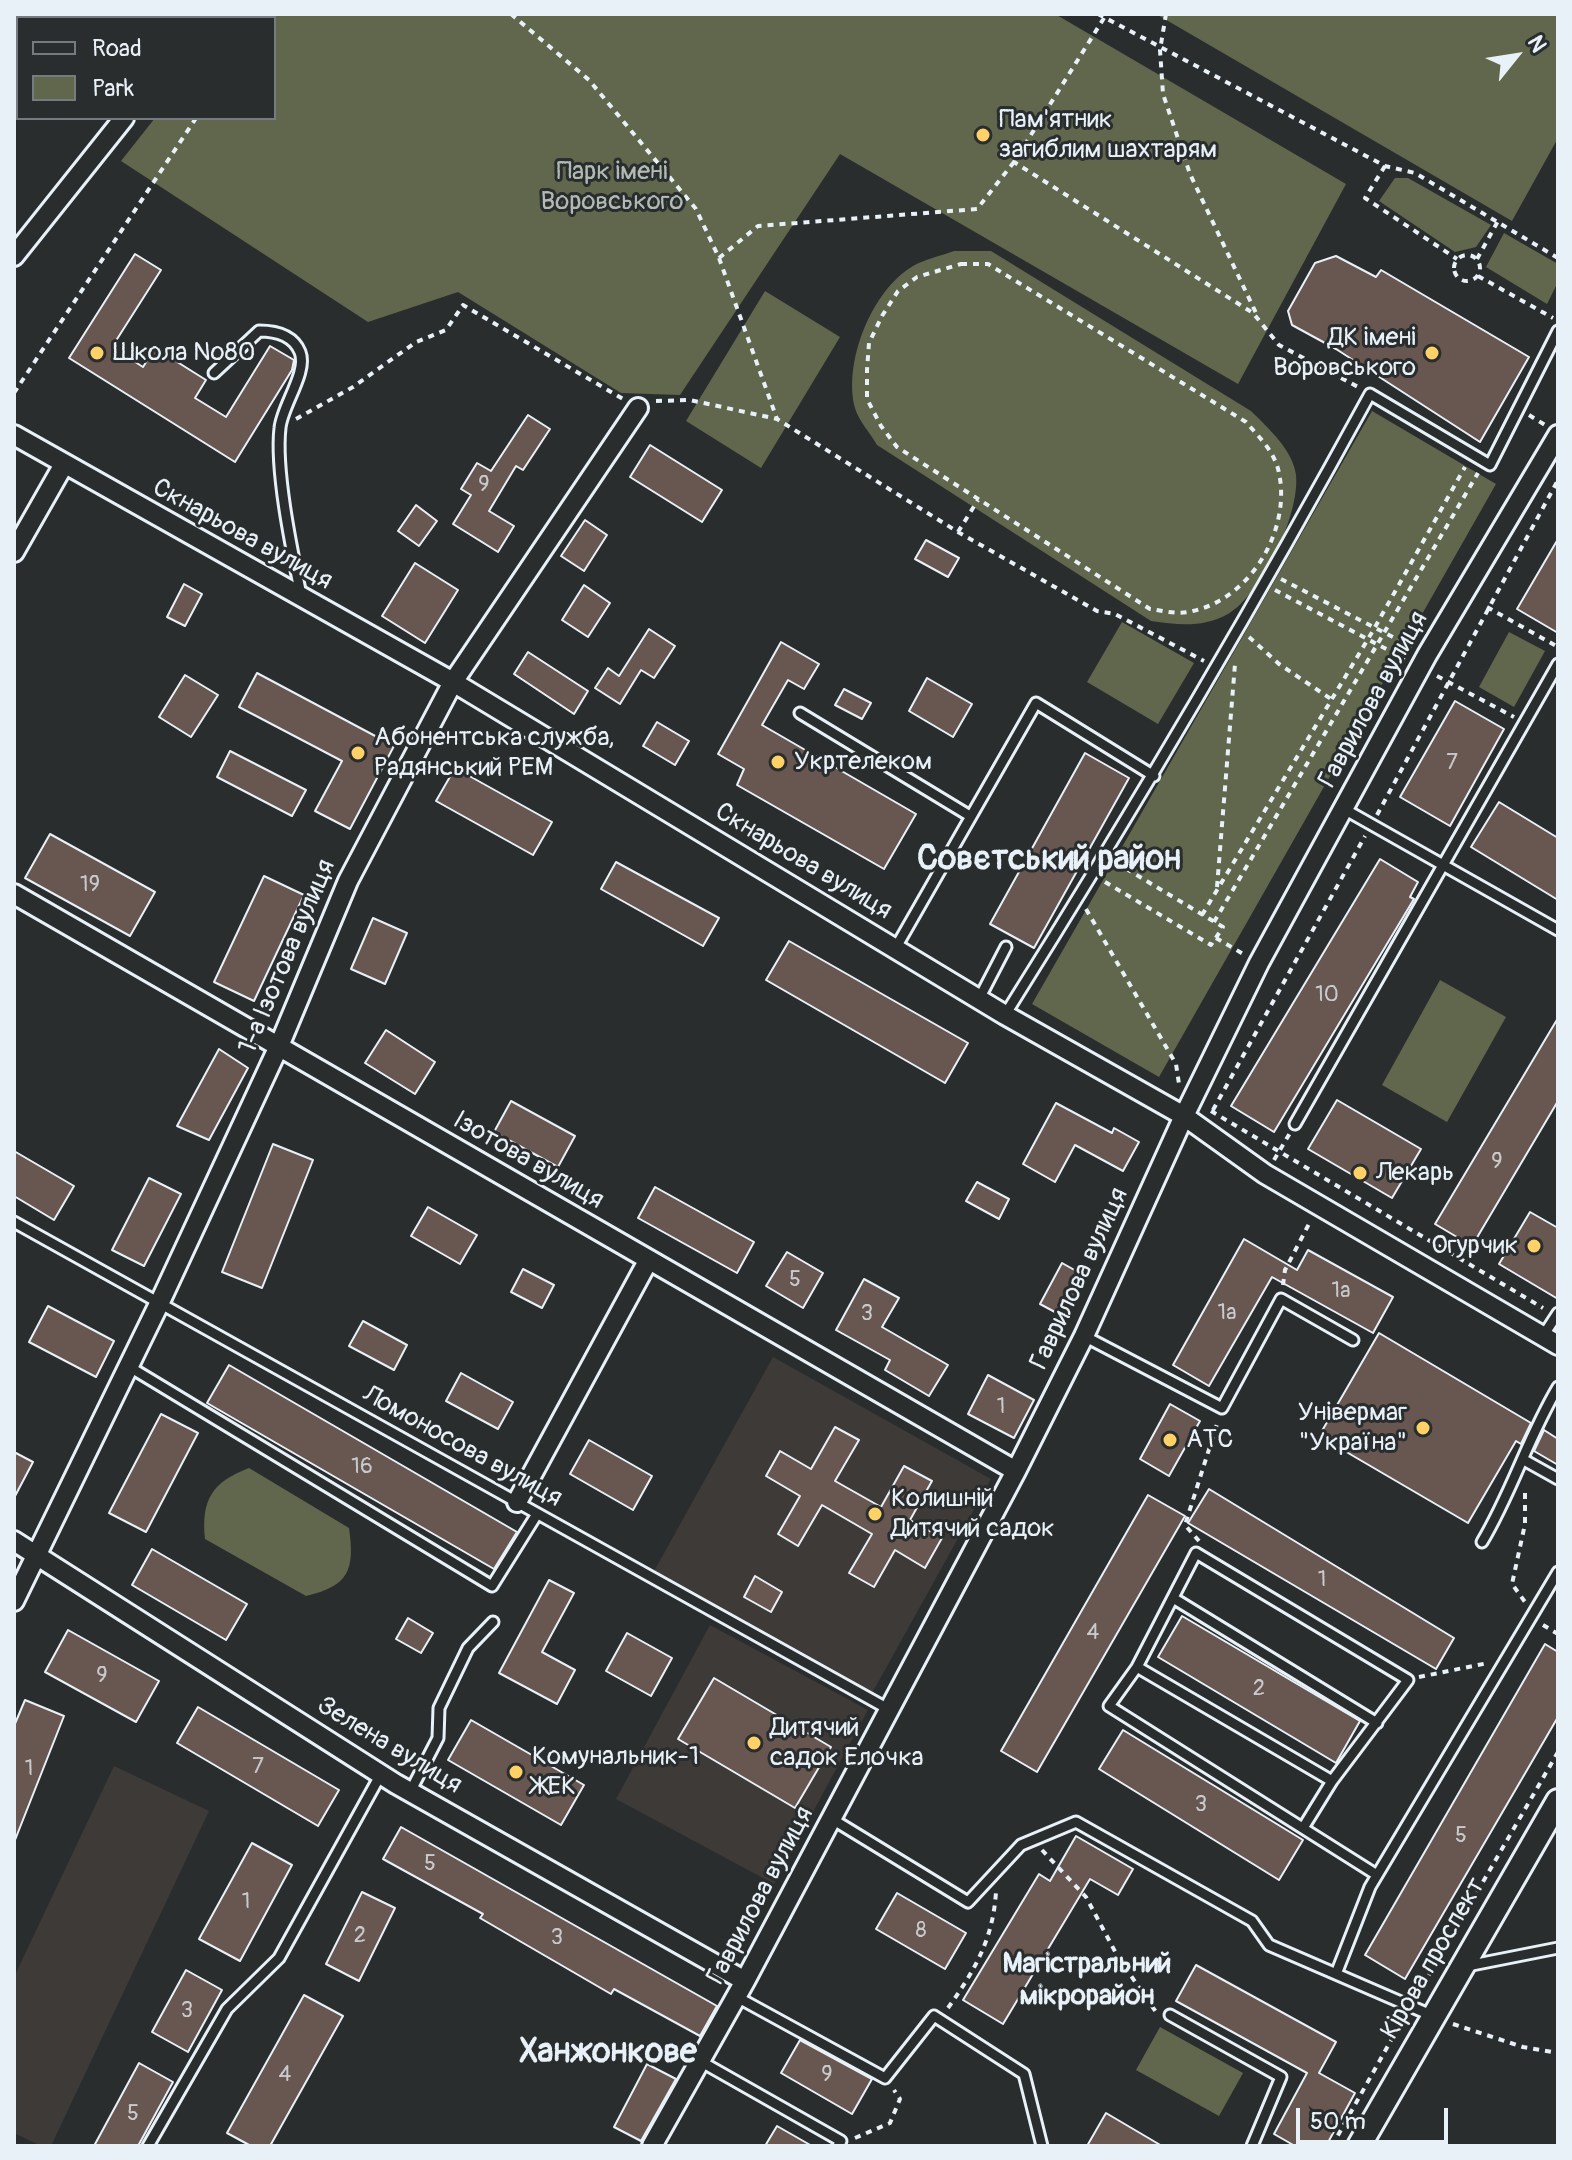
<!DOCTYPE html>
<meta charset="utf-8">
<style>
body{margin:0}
#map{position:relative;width:1572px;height:2160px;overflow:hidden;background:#2a2d2e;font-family:Pangolin,sans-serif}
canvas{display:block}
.frame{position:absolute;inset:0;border:16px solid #e8f1f8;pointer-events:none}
.legend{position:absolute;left:16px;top:16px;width:260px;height:104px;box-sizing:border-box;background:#2a2d2e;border:2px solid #767b7f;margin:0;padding:10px 14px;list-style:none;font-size:24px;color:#e8f1f8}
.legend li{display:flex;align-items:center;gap:16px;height:40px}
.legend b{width:40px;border:2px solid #767b7f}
.north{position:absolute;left:1476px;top:16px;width:80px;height:80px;-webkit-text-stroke:6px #2a2d2e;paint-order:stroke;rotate:60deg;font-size:22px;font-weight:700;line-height:32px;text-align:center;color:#e8f1f8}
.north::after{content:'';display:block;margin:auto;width:28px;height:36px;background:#e8f1f8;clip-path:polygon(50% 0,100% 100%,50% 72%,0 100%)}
.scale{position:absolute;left:1296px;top:2108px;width:152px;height:36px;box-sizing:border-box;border:4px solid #e8f1f8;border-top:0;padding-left:10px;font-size:24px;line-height:28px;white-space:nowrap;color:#e8f1f8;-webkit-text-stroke:6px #2a2d2e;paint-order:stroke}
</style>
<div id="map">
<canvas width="1572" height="2160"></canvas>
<div class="frame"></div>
<ul class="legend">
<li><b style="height:10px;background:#2a2d2e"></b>Road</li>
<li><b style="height:22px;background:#60674d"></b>Park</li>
</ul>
<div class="north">N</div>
<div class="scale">50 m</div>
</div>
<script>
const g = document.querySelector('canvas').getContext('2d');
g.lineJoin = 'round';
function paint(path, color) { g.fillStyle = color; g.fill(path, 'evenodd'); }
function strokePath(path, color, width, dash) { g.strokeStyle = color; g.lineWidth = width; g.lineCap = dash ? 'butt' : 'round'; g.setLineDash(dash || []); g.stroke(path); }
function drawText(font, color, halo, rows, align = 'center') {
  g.font = font + ' Pangolin,sans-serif'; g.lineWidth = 6; g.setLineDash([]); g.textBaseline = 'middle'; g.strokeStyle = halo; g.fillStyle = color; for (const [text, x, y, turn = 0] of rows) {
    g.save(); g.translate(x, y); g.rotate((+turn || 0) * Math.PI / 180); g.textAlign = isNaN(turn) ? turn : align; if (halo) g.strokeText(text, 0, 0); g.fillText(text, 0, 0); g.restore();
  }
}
paint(new Path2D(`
 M773,1357L991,1479L871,1695L653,1573Z
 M710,1625L868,1710L774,1884L616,1799Z
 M114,1766L209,1811L51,2146H41L14,2133V1977Z`), '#3d3a38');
paint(new Path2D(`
 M238,14H1055L1346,184L1238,384L840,154L680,395L621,393L458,292L368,322L121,161L155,118H274V18H235Z
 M1156,14H1558V138L1512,221Z
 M1395,178H1408L1491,225L1476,247L1455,252L1379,201Z
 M1504,233L1558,264V282L1547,304L1486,267Z
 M954,251H991L1251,411C1268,428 1293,450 1296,475C1300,514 1262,594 1228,614C1202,628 1179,625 1151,621L877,445C871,434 858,420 855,408C843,362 872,290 913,266C925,259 941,256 954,251Z
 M765,291L840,337L761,468L686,421Z
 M1372,411L1496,484L1159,1077L1032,1004Z
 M1122,622L1194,663L1158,724L1087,682Z
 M1509,632L1545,651L1514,707L1479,687Z
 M1440,980L1506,1017L1447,1122L1382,1085Z
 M249,1468L349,1528C355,1570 349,1586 306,1596L205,1539C201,1500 212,1482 249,1468Z
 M1160,2027L1243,2073L1219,2116L1136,2070Z`), '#60674d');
const building = new Path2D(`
 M135,254L161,270L112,347L143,367L155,348L206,380L195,398L226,417L270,346L294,360L292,370L235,462L69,358Z
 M1336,256L1376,277L1381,270L1529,357L1480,442L1336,349L1292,325L1288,311L1315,263Z
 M528,415L550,429L523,470L516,466L489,511L514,526L498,552L453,524L471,495L461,489L477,463L491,471Z
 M650,445L722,490L702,522L630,477Z
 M416,505L437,521L419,546L398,531Z
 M585,520L607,535L584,571L561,556Z
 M1558,539V633L1517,609Z
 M926,540L959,558L948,577L915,559Z
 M415,563L458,590L425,643L382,616Z
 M184,584L202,594L185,626L167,617Z
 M584,585L610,603L588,637L562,620Z
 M649,629L675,646L654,678L641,670L620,704L595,688L608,668L619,676Z
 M781,642L819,664L804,689L788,680L762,725L916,814L884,869L737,785L744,769L718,754Z
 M528,652L588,691L574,714L514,674Z
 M257,673L394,746L350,829L315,811L342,761L239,707Z
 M185,675L218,695L191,737L159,717Z
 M927,678L972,704L953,737L909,711Z
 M844,689L871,703L862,719L835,705Z
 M1455,701L1504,729L1450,826L1400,797Z
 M657,722L689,741L675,765L643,746Z
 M230,751L306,790L292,816L217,777Z
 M1085,753L1129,778L1034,948L990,924Z
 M455,768L552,822L533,855L436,801Z
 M1499,802L1558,838V900L1471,847Z
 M50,834L155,892L130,936L25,878Z
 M1380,859L1418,882L1410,897L1414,899L1274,1132L1231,1106Z
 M616,862L719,918L703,946L601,889Z
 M264,876L304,895L254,1001L214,982Z
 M373,918L407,933L385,984L351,969Z
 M789,941L968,1043L945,1083L766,980Z
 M1558,1018V1101L1472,1246L1435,1224Z
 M386,1030L435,1062L415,1094L365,1063Z
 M219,1049L248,1068L209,1140L177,1126Z
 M1337,1100L1421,1149L1392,1198L1308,1149Z
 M511,1101L575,1136L558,1167L494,1132Z
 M1056,1103L1112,1133L1114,1128L1139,1142L1123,1171L1075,1145L1055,1182L1023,1164Z
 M273,1144L313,1160L262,1288L222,1272Z
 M14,1151L74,1186L54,1220L14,1196Z
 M149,1178L181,1194L144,1266L112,1250Z
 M977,1182L1009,1199L999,1219L966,1201Z
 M655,1187L754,1242L737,1273L638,1218Z
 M428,1207L477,1235L460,1264L411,1236Z
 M1530,1212L1558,1228V1299L1499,1264Z
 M1244,1239L1297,1270L1308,1250L1393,1297L1373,1333L1272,1277L1209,1386L1173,1365Z
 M787,1252L823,1273L803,1308L766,1286Z
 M1062,1263L1087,1277L1066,1318L1040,1304Z
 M523,1269L554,1285L542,1308L511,1292Z
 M864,1279L899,1298L882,1327L948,1365L929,1396L885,1370L890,1360L836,1330Z
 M48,1306L114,1341L96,1377L29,1342Z
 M363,1321L407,1345L394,1370L349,1346Z
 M1379,1333L1531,1423L1521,1444L1516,1441L1468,1523L1319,1436Z
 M229,1365L517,1532L494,1569L207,1403Z
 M461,1373L513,1402L498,1429L446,1401Z
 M988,1375L1034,1400L1014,1438L968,1414Z
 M1170,1404L1200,1421L1169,1476L1140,1459Z
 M161,1414L198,1433L146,1532L109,1513Z
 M835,1427L859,1440L835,1481L881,1507L904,1466L932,1481L910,1520L942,1538L925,1568L895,1550L874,1587L849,1573L872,1534L822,1505L798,1546L778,1534L800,1496L766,1476L780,1451L811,1469Z
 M1544,1430L1558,1439V1465L1534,1451Z
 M589,1440L652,1476L633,1510L570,1474Z
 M14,1452L33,1462L14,1498Z
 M1209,1489L1454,1638L1436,1669L1188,1523Z
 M1148,1495L1185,1516L1037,1772L1001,1751Z
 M152,1549L247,1604L226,1640L132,1585Z
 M755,1576L782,1592L771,1612L744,1597Z
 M549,1580L574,1593L542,1652L575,1670L557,1704L499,1673Z
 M1182,1616L1360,1721L1336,1763L1158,1657Z
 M408,1618L433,1633L421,1653L396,1639Z
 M68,1630L159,1681L136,1722L45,1672Z
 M627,1633L672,1658L651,1696L606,1671Z
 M1545,1644L1558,1652V1717L1405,1979L1365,1955Z
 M714,1678L831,1747L795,1808L678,1739Z
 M25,1700L64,1716L15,1840L14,1726Z
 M198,1707L339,1790L318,1826L177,1743Z
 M471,1720L584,1785L561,1825L448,1760Z
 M1123,1730L1303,1840L1279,1880L1099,1769Z
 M401,1827L717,2006L700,2036L614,1989L611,1994L480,1918L483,1914L383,1859Z
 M1076,1836L1133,1869L1118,1895L1090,1879L1003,2024L963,2000L1039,1874L1050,1881Z
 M252,1843L292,1865L240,1961L199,1939Z
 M362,1892L395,1908L359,1981L326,1964Z
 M897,1893L966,1933L945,1969L876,1929Z
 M1196,1965L1336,2042L1319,2073L1355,2093L1326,2146H1295L1274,2134L1307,2073L1176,2001Z
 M186,1970L222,1990L188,2052L152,2032Z
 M304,1995L343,2016L270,2146H251L227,2133Z
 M800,2040L872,2079L852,2114L781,2073Z
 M139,2063L173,2082L138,2146H94Z
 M647,2064L676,2079L641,2141L614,2127Z
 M1106,2113L1162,2146H1087Z
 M777,2126L812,2146H765Z`);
paint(building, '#685750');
strokePath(building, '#e8f1f8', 2);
const service = new Path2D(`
 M214,373L259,331C275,331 293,335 300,352C308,372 282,406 280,428C275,471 292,551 301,595
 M800,713L970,816
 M1344,809L1558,930
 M895,949L1036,703L1154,776
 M979,999L1006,947
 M1005,1015C1133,811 1255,605 1370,394L1490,465L1558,331
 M1295,1124L1558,664
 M14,1222L890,1710
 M1084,1336L1222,1408L1281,1299L1353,1340
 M1543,1336L1558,1313
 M128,1366L492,1586L537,1514
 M1524,1460L1558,1479
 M1482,1542C1512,1492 1528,1437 1558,1387
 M1173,1598L1377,1723
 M1137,1667L1196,1553L1408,1680L1332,1781L1303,1828
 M1332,1781L1137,1667L1109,1706L1377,1875
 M410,1792L438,1738L439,1708L468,1648L493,1622
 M832,1819L968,1902L1021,1845L1076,1822L1252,1921L1269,1945L1433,2016
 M1467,1966L1558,1948
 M1336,1974L1370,1887L1558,1572
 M737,1997L885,2078L934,2016L1024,2074L1042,2146
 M1170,2015L1281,2077L1252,2146
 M700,2061L841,2141L838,2146
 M148,2146L227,2009L279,1958L381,1774`);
const minor = new Path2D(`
 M66,14L73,18
 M202,18L205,14
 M14,256L124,118
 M14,435L453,682L1005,1015L1184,1116L1265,1174L1558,1345
 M14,552L63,466
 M14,894L1016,1471
 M517,1502L648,1261
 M14,1541L396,1784L745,1981
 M14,1601L159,1304L279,1046L348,881L453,682L638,408
 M652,2146L745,1981L1016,1471L1084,1336L1184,1116L1259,963L1427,655L1558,435`);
const tertiary = new Path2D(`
 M1359,2146L1558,1801`);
strokePath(service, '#e8f1f8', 15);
strokePath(minor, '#e8f1f8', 24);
strokePath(tertiary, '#e8f1f8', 28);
strokePath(new Path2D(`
 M511,14L589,80L696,209L719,258L777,419
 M1098,14L1385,166L1415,173L1558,258
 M1166,14L1160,50L1163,94L1190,174L1256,313
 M272,18L275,14
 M1104,18L1014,162L1253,313L1279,345L1360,388
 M1385,166L1365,198L1457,259
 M1454 268a13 13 0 1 1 26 0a13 13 0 1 1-26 0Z
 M719,258L758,226L977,209L1014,162
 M1477,259L1498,221
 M961,264H988L1246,422C1259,437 1275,452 1279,473C1291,530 1251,598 1193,611C1179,615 1164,611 1150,609L897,447L881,426L867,399V370L869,343L882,316L898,291L917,277Z
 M1478,276L1553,318
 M14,393L196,118
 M656,401L690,400L777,419L958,532L1097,611L1115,614L1204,661
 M1529,415L1545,425
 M296,419L353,387L416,342L446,330L463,305L623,399
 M958,532L978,500
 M1281,579L1412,647
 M1275,590L1405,659
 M1487,607L1558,647
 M1249,637L1279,664L1331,699
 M1437,676L1514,717
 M1377,815L1558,480
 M1105,882L1211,945L1223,927L1115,862
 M1217,887L1235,664
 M1086,909L1176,1064L1179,1084
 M1202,915L1374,629L1465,467
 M1214,922L1478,473
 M1216,938L1245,955
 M1213,1110L1365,836
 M1211,1111L1543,1308
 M1274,1160L1290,1133
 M1283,1285L1285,1270L1311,1220
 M1525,1493V1524L1512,1584L1525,1602
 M1199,1541L1185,1525L1218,1421
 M1543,1625L1558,1634
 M1419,1677L1488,1663
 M1042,1850L1086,1897L1118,1957L1156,2012
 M1417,1996L1558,1752
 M948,2008C975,1970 993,1939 996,1892
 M1453,2024L1523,2047L1558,2053
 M855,2138L890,2123L900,2099L894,2090
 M1332,2146L1404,2017`), '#e8f1f8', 4, [6, 6]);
strokePath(service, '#2a2d2e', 9);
strokePath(minor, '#2a2d2e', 18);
strokePath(tertiary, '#2a2d2e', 22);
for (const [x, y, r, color] of [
 [983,135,8,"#ffd166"],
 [97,353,8,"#ffd166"],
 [1432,353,8,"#ffd166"],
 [358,753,8,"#ffd166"],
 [778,762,8,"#ffd166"],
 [1360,1173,8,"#ffd166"],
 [1534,1246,8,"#ffd166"],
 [1423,1428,8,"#ffd166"],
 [1170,1440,8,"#ffd166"],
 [875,1514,8,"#ffd166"],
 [754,1743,8,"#ffd166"],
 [516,1772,8,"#ffd166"]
]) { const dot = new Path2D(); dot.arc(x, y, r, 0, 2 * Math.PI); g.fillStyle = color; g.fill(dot); strokePath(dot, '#2a2d2e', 3); }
drawText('22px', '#c8cace', null, [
 ["9",484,485],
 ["7",1452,763],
 ["19",90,885],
 ["10",1327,995],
 ["9",1497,1162],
 ["5",795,1280],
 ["1а",1341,1291],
 ["1а",1227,1313],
 ["3",867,1314],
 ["1",1001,1407],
 ["16",362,1467],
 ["1",1322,1580],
 ["4",1093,1633],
 ["9",102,1676],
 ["2",1259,1689],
 ["7",258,1767],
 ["1",29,1769],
 ["3",1201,1805],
 ["5",1461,1836],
 ["5",430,1864],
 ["1",246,1902],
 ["8",921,1931],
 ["2",360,1936],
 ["3",557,1938],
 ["3",187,2011],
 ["4",285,2075],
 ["9",827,2075],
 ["5",133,2114]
]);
drawText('26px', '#e8f1f8', '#2a2d2e', [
 ["Пам'ятник",999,120],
 ["загиблим шахтарям",999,150],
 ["ДК імені",1416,338,"right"],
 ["Воровського",1416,368,"right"],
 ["Школа №80",113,353],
 ["Абонентська служба,",374,738],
 ["Радянський РЕМ",374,768],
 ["Укртелеком",794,762],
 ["Лекарь",1376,1173],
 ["Огурчик",1518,1246,"right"],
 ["Універмаг",1407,1413,"right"],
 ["\"Україна\"",1407,1443,"right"],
 ["АТС",1186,1440],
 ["Колишній",891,1499],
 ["Дитячий садок",891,1529],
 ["Дитячий",770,1728],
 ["садок Елочка",770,1758],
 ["Комунальник-1",532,1757],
 ["ЖЕК",532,1787]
], 'left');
drawText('26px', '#b2bab4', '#2a2d2e', [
 ["Парк імені",612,172],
 ["Воровського",612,202]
]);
drawText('26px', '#e8f1f8', '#2a2d2e', [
 ["Скнарьова вулиця",242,535,29],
 ["Гаврилова вулиця",1374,700,-61],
 ["Скнарьова вулиця",803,862,31],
 ["1-а Ізотова вулиця",288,957,-67],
 ["Ізотова вулиця",528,1161,30],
 ["Гаврилова вулиця",1080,1279,-65],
 ["Ломоносова вулиця",462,1447,29],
 ["Зелена вулиця",389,1746,31],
 ["Гаврилова вулиця",761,1896,-62],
 ["Кірова проспект",1434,1959,-60]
]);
drawText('bold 28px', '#e8f1f8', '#2a2d2e', [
 ["Магістральний",1087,1965],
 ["мікрорайон",1087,1997]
]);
drawText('bold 34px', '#e8f1f8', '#2a2d2e', [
 ["Совєтський район",1049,860],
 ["Ханжонкове",608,2053]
]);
</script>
